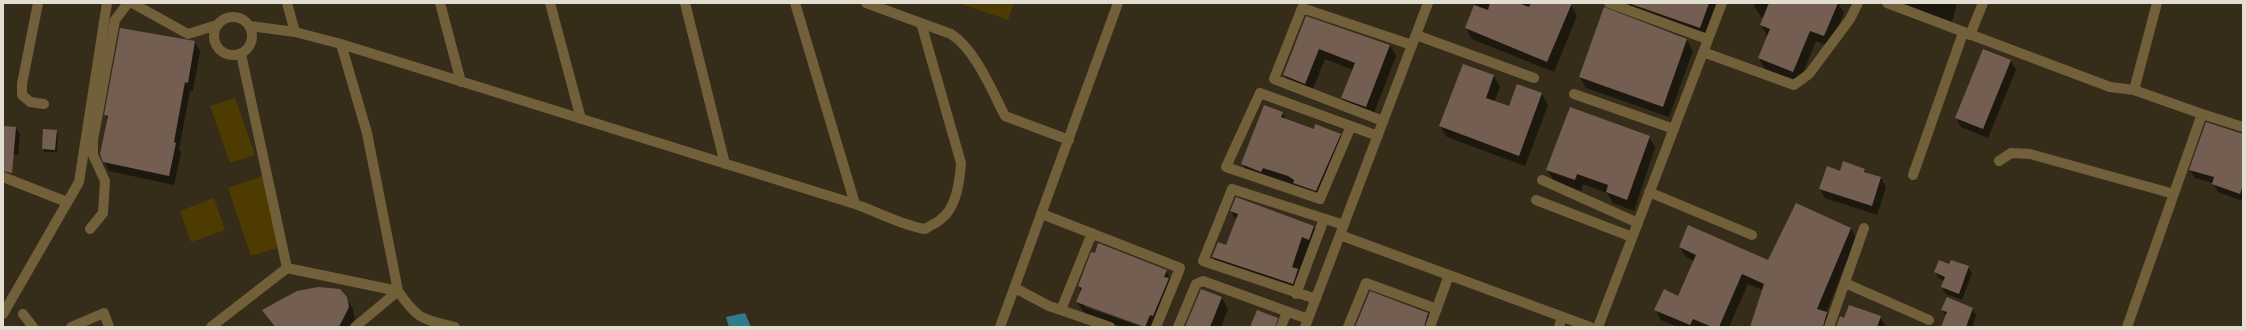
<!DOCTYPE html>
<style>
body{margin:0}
#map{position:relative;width:2246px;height:330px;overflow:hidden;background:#352d1a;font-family:Georgia,serif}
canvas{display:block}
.frame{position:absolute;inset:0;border:4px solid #e3ded2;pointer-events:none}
</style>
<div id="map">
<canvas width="2246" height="330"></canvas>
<div class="frame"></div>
</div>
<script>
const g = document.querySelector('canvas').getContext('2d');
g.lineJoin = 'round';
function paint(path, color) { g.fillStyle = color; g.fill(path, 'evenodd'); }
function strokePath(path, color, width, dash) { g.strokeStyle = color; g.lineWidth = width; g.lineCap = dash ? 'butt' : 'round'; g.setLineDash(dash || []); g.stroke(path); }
paint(new Path2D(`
 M959,3H1014L1008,20Z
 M235,98L255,155L230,163L210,106Z
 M265,175L287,245L251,256L228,188Z
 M214,198L225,230L191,242L180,211Z`), '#4d3b01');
paint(new Path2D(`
 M745,313L751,327H729L726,317Z`), '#317a8c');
paint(new Path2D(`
 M1476,3L1571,5L1577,16L1554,72L1472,39L1466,28Z
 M1623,3H1719L1706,39Z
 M1756,3H1838L1844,13L1830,47L1816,41L1799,83L1765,69L1759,58L1768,37L1761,25L1764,18L1761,17L1754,6Z
 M1892,3H1957L1952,22Z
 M1306,17L1390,45L1396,56L1372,118L1349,109L1342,98L1353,70L1325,59L1311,94L1290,86L1284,75Z
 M121,29L195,42L200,51L193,91H190L179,149L181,153L174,185L109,171L104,161L108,120L105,115Z
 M1687,40L1693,51L1669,117L1586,88L1580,77Z
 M1984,50L2011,61L2016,70L1988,138L1961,127L1956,118Z
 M1464,65L1494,76L1500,87L1494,102L1509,108L1518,85L1542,94L1548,105L1525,166L1447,137L1440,126Z
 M1282,113L1286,119L1314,130L1340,134L1346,145L1323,201L1249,175L1243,164Z
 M3,127L16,128L20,134L18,155L3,154Z
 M56,131L58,134L57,152H44L43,149Z
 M2243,136V201L2218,192L2213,183L2195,178L2190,170Z
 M1649,137L1655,148L1634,211L1613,203L1607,193L1583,184L1581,191L1554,181L1547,170Z
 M1864,169L1867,174L1881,178L1886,187L1877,215L1825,198L1820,189L1841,172Z
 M1236,199L1314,227L1320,238L1299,295L1219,268L1213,257L1227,246L1236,220L1231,211Z
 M1851,228L1856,238L1826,313L1832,323L1831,327H1751L1763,290L1748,284L1729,327H1678L1661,320L1656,310L1679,297L1695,261L1686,257L1680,247L1768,262Z
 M1949,265L1968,267L1972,273L1962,300L1946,294L1942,287L1945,281L1939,278L1935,272Z
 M1166,271L1172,282L1156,327H1148L1085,304V307L1142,327H1122L1084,313L1077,302L1081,291L1079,286Z
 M346,298L353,309L355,319L351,327H274L263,310Z
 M1222,298L1228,309L1221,327H1187Z
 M1947,298L1973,309L1976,316L1972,327H1948L1946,316L1942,310Z
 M1428,314L1434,325L1433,327H1356Z
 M1880,317L1886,327H1836L1845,319Z`), '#0007');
paint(new Path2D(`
 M1490,3H1518L1529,7L1531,3H1572L1547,62L1465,28L1474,5L1488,10Z
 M1628,3H1709L1700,28Z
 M1769,3H1838L1824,36L1810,31L1793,72L1758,58L1770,29L1760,25Z
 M1604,7L1687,39L1663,107L1579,77Z
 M1306,16L1390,45L1366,107L1341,98L1355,63L1319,49L1305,84L1283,75Z
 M120,28L195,41L188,83L185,82L174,142L176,143L169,176L103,162L100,154L108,116L104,115Z
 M1983,49L2011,60L1983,129L1955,118Z
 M1463,64L1494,75L1486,98L1509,106L1517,84L1542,93L1519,156L1439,126Z
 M1264,105L1283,112L1281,117L1314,129L1315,124L1341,134L1316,191L1293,183L1294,180L1288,176L1263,168L1261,172L1241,164Z
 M1570,107L1650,136L1627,200L1606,192L1608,185L1577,174L1575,180L1546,170Z
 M2206,122L2243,134V185L2240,194L2212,184L2214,177L2189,170Z
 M3,126L16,127L12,173L3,171Z
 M43,129L57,130L55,150L42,149Z
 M1843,161L1865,169L1864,172L1881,177L1872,206L1819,189L1827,166L1840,171Z
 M1236,197L1314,226L1309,240L1302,237L1292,267L1298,269L1293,284L1212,257L1218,242L1226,245L1238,214L1230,211Z
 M1796,203L1851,228L1817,309L1827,312L1823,327H1750L1764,284L1742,274L1719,327H1712L1693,319L1690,325L1654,310L1664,289L1678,296L1696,255L1679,247L1688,225L1768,260Z
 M1098,243L1167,270L1164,277L1169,278L1153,316L1150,315L1145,327L1076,302L1082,288L1078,286L1091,252L1095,253Z
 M1939,260L1949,264L1951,260L1969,266L1959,294L1941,287L1945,277L1934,272Z
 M318,287L340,289L347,297L349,307L339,327H275L262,310L297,291Z
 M1201,289L1222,297L1210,327H1185Z
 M1370,291L1428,313L1424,327H1355Z
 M1947,297L1973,308L1966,327H1941L1947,312L1941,310Z
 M1849,305L1881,316L1877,327H1836L1840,316L1844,318Z
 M1257,310L1278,318L1275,327H1250Z`), '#745e52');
strokePath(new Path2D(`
 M38,3L22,84V95L30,102L44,104
 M132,3L188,34L217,25
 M287,3L295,32
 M440,3L461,82
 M550,3L581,119
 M685,3L725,164
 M795,3L855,204
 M866,3L951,34C975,49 992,91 1005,116L1069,140
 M1609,3L1707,39
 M1887,3L2110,87L2134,90
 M2157,3L2134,90L2202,114
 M214 36a19 19 0 1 1 38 0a19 19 0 1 1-38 0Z
 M250,26L295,32L341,44L855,204C878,212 901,225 925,229C931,225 937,223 941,219C956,208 960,180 961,163L921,23
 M1416,35L1534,78
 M1970,35L1983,3
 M1703,52L1794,85L1809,74L1850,19L1858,3
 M1574,94L1674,129
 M1383,121L1274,79L1302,8L1412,45
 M1351,126L1320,199L1226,167L1260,93L1378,136
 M1999,161L2011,153L2030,154L2174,194
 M1913,175L1963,33
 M3,177L67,202
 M1542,180L1638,223
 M1649,192L1752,235
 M1536,200L1632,237
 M1042,214L1180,268L1156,327
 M90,229L103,213L105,181L93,155V140L115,20L128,3
 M1340,235L1590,327
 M287,268L398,291L367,133L341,44
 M1845,283L1929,320
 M1015,288L1049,306L1110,327
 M1296,294L1324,219
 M1316,299L1203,261L1232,189L1344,225
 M1061,310L1092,233
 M3,314L79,182L107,3
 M23,314L33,327
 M71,327L104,313L109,327
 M211,327L287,268L241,54
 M355,327L398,291C418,320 422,319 455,327
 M1000,327L1118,3
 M1178,327L1196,284L1203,281L1308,319
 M1281,327L1287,312
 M1305,327L1428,3
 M1348,327L1366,283L1437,309
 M1430,327L1449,275
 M1559,327L1562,317
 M1598,327L1722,3
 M1829,327L1864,228
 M2127,327L2202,114L2243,127`), '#72603b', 10);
</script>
